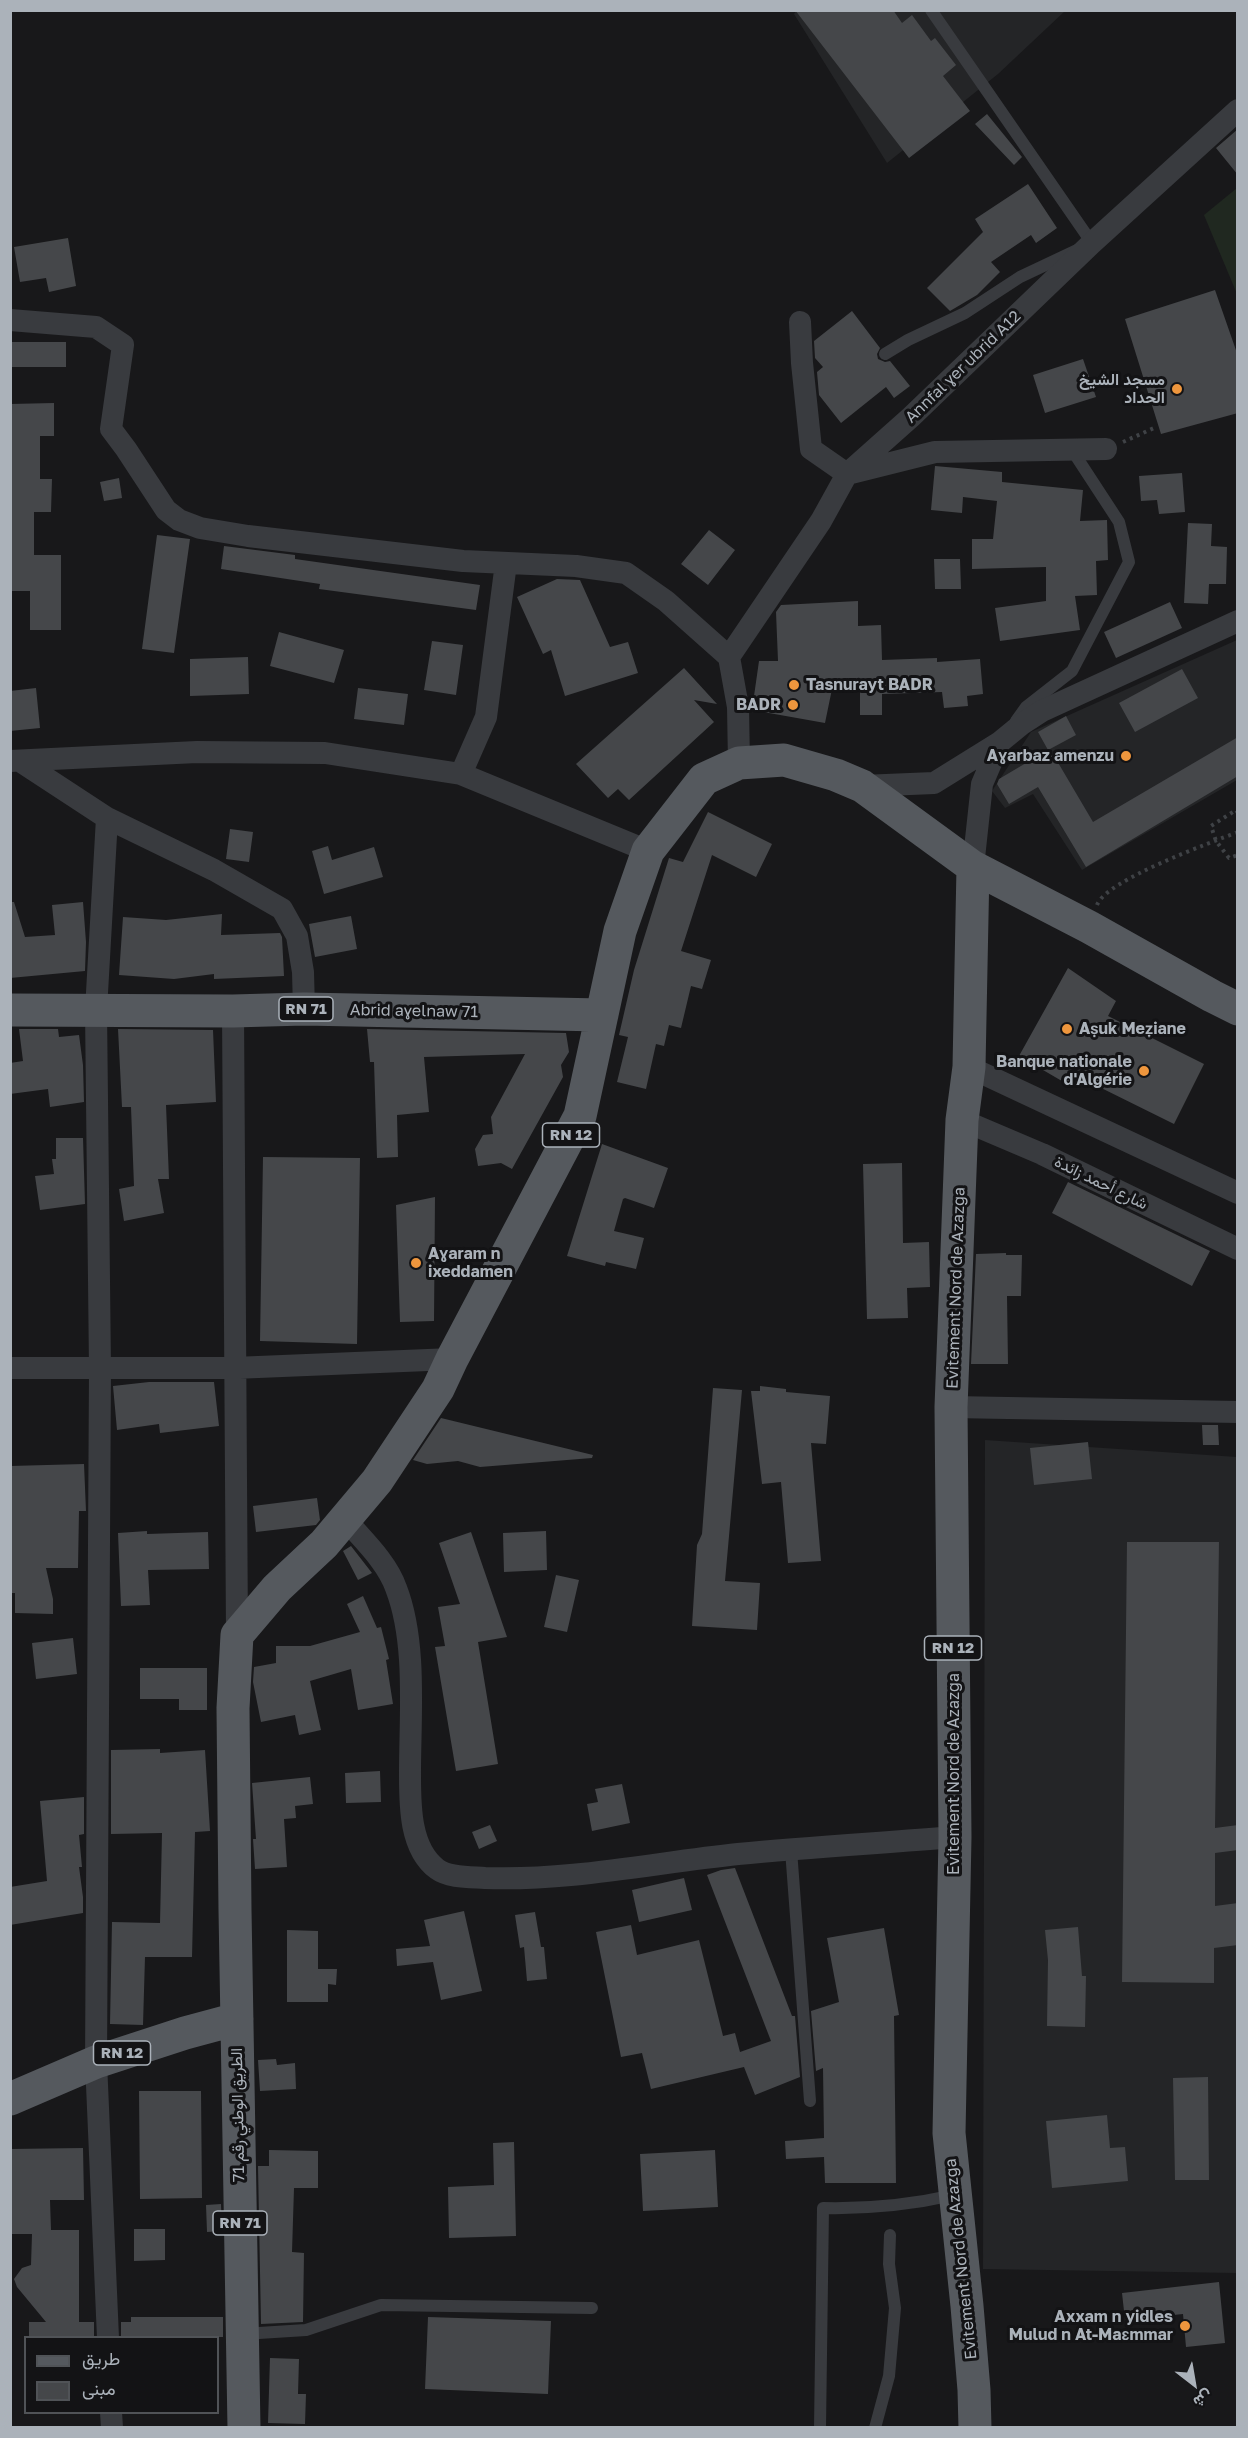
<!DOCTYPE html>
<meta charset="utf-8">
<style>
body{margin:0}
#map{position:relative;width:1248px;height:2438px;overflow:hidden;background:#18181a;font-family:"Golos Text",Vazirmatn,sans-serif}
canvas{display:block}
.frame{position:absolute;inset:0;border:12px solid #abb2ba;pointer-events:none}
.legend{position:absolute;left:24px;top:2336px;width:195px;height:78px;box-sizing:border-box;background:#131315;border:2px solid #505357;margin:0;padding:8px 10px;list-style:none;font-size:18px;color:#abb2ba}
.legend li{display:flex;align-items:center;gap:12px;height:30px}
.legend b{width:30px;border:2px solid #505357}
.north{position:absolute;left:1164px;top:2354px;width:60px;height:60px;-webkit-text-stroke:4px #131315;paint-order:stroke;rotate:149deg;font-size:16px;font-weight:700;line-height:24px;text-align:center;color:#abb2ba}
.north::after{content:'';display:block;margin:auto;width:21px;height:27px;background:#abb2ba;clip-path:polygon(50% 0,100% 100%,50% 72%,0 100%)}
</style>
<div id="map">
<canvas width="1248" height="2438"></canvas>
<div class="frame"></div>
<ul class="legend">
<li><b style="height:8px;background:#55595e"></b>طريق</li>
<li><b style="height:16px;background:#45474a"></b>مبنى</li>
</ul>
<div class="north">ش</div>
</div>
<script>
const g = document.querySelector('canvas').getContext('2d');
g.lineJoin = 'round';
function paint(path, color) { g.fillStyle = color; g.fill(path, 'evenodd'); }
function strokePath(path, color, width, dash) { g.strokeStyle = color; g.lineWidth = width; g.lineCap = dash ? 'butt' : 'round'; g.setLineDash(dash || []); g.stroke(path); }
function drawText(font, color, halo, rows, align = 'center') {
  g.font = font + ' "Golos Text",Vazirmatn,sans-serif'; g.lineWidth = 6; g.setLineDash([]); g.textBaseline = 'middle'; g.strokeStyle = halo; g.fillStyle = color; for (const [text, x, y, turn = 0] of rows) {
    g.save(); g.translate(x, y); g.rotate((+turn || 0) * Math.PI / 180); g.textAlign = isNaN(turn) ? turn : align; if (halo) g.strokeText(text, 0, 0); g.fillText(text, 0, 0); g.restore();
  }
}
paint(new Path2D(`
 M797,10L1065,11L998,74L887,163L794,14Z
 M1237,640V780L1082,870L1033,794L1005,808L992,791L1031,732Z
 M985,1440L1237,1457V2273L983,2269Z`), '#242527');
paint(new Path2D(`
 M1237,188V294L1204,215Z`), '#202820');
paint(new Path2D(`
 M795,10H893L902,23L912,15L931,41L935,38L956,65L943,76L970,111L909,158Z
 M987,114L1022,157L1014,165L975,124Z
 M1238,129V175L1216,148Z
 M1028,184L1057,228L1036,243L1031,235L991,262L1000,272L977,295L950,311L927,288L983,232L975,219Z
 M68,238L76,286L49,292L46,278L20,282L14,247Z
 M1215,290L1238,356V413L1161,434L1125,319Z
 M852,311L880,348L877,354L878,359L885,362L890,361L910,386L894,398L886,387L841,423L819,395L817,372L823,367L815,358L814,341Z
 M10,342H66V367H10Z
 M1083,359L1096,397L1045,413L1033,375Z
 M54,403V436H40V479H52L51,512H34V555H61V630H30V591H10V404Z
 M935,466L1002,472V482L1083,490L1080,521L1107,520L1108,560L1096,561L1097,595L1075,596L1080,630L1000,641L995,608L1046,601V567L972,569V539H993L997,501L963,497L962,513L931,510Z
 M1182,473L1185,512L1159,514L1157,500L1141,501L1139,476Z
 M119,478L122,498L104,501L100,482Z
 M1188,523L1212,524L1211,546L1227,547L1226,584H1209L1208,604L1184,603Z
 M709,530L735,550L708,585L681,564Z
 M157,535L190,539L174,653L142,649Z
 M224,546L295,555V559L480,585L476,610L319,589L320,584L221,569Z
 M934,559H960L961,589H935Z
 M557,579L580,580L610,647L628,642L638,673L565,696L551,650L543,654L517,597Z
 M858,601V626L881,625L882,660L937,658V662L980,659L983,694L967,696L968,706L944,708L942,692L882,694V715H860V688L832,689L825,723L752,710L759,661H778L776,612L781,605Z
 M1170,602L1182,628L1116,658L1104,632Z
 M279,632L344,650L334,683L270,666Z
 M432,641L463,645L456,695L424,690Z
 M248,657L249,694L190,696V659Z
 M684,668L717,704L694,700L714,722L629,800L618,789L608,798L576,764Z
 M1182,669L1198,698L1135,732L1119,703Z
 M36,688L40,728L10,731V691Z
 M358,688L408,694L404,725L354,719Z
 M1066,716L1076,735L1050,749L1093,822L1238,737V776L1086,867L1038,787L1009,804L997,784L999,779L1048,750L1038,732Z
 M708,812L772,844L756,877L712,855L681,951L711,960L702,989L691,986L681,1028L669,1025L664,1046L656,1044L646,1089L617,1082L628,1037L619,1035L634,970L669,858L683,862Z
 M230,829L253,832L249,862L226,859Z
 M328,846L332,860L374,847L383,877L324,894L312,851Z
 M10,902H14L25,937L55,935L52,905L83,902L86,942L85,971L10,978Z
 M222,914L221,935L280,933L282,937L284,976L214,979V974L174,979L119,975L123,917L166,920Z
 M351,916L357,949L315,957L309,924Z
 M1068,968L1116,1001L1108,1016L1204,1064L1174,1124L1073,1074L1067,1084L1019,1056Z
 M19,1029H58L59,1037L79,1035L83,1065L84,1102L50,1107L48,1089L10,1094V1063L23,1061Z
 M118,1029L213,1030L216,1102L166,1105L169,1179H158L164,1213L124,1221L119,1189L134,1186L131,1107H122Z
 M367,1029L566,1033L569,1052L561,1065L563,1077L512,1169L501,1163L478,1166L475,1149L483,1135L493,1134L491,1117L525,1054L424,1057L429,1112L397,1115L398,1157L377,1158L374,1062H370Z
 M56,1138H83L85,1204L40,1210L35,1176L54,1174L52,1159H56Z
 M602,1144L668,1168L654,1208L625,1198L623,1199L614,1231L644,1238L636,1269L606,1262L605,1266L567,1256Z
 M263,1157L360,1158L357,1344L260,1341Z
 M902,1163L903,1243L929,1242L930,1287L907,1288L908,1318L867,1319L863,1164Z
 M1068,1182L1210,1251L1192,1286L1052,1213Z
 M435,1197L434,1321L400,1322L396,1205Z
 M1006,1253V1255H1022L1021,1296H1007L1008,1364H971L976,1254Z
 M149,1382H214L219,1426L160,1433L159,1424L117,1430L113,1386Z
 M760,1386L786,1389V1392L830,1396L826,1444L811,1443L821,1561L788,1563L781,1482L762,1484L751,1391H760Z
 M713,1388L742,1390L725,1581L760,1583L757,1630L692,1626L697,1545L702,1534Z
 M441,1418L593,1455L592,1458L480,1467L458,1461L427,1464L413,1460Z
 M1202,1425H1218L1219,1445H1203Z
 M1088,1442L1092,1479L1034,1485L1030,1448Z
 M84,1464L86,1511H79L78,1568H46L53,1599V1614L15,1613V1593H10V1466Z
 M317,1498L320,1520L316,1525L256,1532L253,1506Z
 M147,1531V1534L208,1532L209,1569L148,1570L150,1605L121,1606L118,1533Z
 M546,1531L547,1570L504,1572L503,1533Z
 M471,1532L507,1637L478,1642L498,1764L456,1771L435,1647L445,1646L438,1607L460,1604L439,1543Z
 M1127,1542H1219L1215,1828L1238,1825V1850L1215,1853V1906L1238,1903V1945L1214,1948V1983L1122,1982Z
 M351,1546L372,1573L358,1580L343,1551Z
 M556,1575L579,1580L567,1632L544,1627Z
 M363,1596L377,1628L381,1627L389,1659L386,1660L393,1704L358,1710L351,1669L310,1681L321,1730L299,1735L295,1715L261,1722L253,1682L254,1667L276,1663V1646H310L360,1632L347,1604Z
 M73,1638L77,1674L36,1679L32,1643Z
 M140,1668H207V1710H179V1699H140Z
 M160,1749V1753L205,1750L210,1831L195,1832L192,1957H145L143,2025L110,2024L112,1922L160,1923L162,1833L111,1834V1750Z
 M380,1771L381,1802L346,1803L345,1773Z
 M310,1777L313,1804L295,1806L296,1818L284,1819L287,1867L255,1869L253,1839H256L252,1783Z
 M622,1784L630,1823L592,1831L587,1804L598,1802L595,1789Z
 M84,1797V1834L79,1835L82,1867H79L83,1897V1913L10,1925V1887L47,1881L40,1801Z
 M490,1825L497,1841L479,1849L472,1832Z
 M735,1868L792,2016H795L800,2077L755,2095L744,2067L651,2089L642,2053L621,2057L596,1932L631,1925L637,1955L699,1940L723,2036L735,2033L740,2052L771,2041L707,1875L721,1870Z
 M684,1878L692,1910L639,1922L632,1890Z
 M464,1911L482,1991L441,2000L433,1962L397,1966L396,1949L430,1946L424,1920Z
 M535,1912L541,1947H544L547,1979L527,1981L524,1947L520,1948L515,1915Z
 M1078,1927L1082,1976H1086L1085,2027L1047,2026L1048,1960L1045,1930Z
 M884,1928L899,2015L894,2016L896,2183H825L824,2157L786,2159L785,2141L824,2138L823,2068L816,2071L811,2011L839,2002L827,1938Z
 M287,1930L318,1931V1969H337L336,1985L328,1984V2002H287Z
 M276,2059L277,2065L295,2063L296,2089L260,2091L258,2060Z
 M1208,2077L1209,2180H1175L1173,2078Z
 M139,2091H201L202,2198L140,2199Z
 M1107,2115L1110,2148L1125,2147L1128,2181L1052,2188L1046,2121Z
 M514,2142L516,2236L449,2238L448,2187L494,2185L493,2143Z
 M83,2148L84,2200H50L51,2230H79V2322H94V2337H29V2322H46L17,2287L14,2279L22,2268L31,2265L32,2234H10V2149Z
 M269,2150L318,2151V2188H294L292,2252L304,2253L303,2322L261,2324L258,2166H269Z
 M715,2150L718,2207L643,2211L640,2154Z
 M221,2204L222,2231L207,2232L206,2205Z
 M134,2229H165V2260L134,2261Z
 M1219,2282L1225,2343L1186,2347L1183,2314L1125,2320L1122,2293Z
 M131,2317H223V2337H121V2322H131Z
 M428,2317L551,2321L548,2394L425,2389Z
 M270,2358L299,2359L298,2394H306L305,2424L268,2423Z`), '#45474a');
strokePath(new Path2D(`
 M1123,442L1154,428
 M1238,813L1236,810L1211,826L1216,841L1229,858L1238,855
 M1097,905C1106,880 1210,843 1238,832`), '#3f4246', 4, [3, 4.5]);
strokePath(new Path2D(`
 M885,354L908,340L965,313L1020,277L1092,243L931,10
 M1016,721L1026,707L1072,671L1129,562L1119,522L1072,450
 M791,1850L810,2101
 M243,2334L306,2330L381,2305L592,2308
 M820,2428L823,2208C868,2209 910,2205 954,2195
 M875,2428L889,2376L895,2308L889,2264L890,2235`), '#393b3f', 12);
strokePath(new Path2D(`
 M10,320L96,327L123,345L111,429L126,449L166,510L179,520L200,528L248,536L463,561L576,566L626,573L666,601L729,657L738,707L739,763
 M800,322L802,363L811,449L847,474L935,452L1106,449
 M729,657L821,521L847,474L911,417L1092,243L1238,110
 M10,761L197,752L325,753L461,774L648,851
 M20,761L107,818L214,870L282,909L297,936L303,972L304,1009
 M461,774L486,717L506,563
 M862,786L934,783L1000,742
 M107,818L96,1010L100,1370L96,2062L108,2338
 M973,867L982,784L1000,742L1022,724L1042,711L1238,621
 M233,1011L237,1635
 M969,1067L1238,1193
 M962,1120L1042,1154L1238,1249
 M10,1368H234L452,1359
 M951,1407L1238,1412
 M345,1519C363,1540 387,1562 396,1588C417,1642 410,1715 410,1772C410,1803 409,1848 437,1869C449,1878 471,1877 485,1878C571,1881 653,1863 738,1854C810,1847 882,1843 955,1837
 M111,2412L112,2428`), '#393b3f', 22);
strokePath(new Path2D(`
 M973,867L969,1067L962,1120L951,1407L955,1837L949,2133L967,2306L974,2390L975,2428
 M10,1010L233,1011L304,1009L602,1015
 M10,2099L96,2062L185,2033L237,2019
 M244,2428L235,1910L233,1708L237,1635L277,1588L324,1544L377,1481L438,1389L452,1359L580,1116L620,931L648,851L704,779L739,763L784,760L836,775L862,786L973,867L1089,927L1212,996L1238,1009`), '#55595e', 33);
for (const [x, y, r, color] of [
 [1177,389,6,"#ee963d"],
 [794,685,6,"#ee963d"],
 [793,705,6,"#ee963d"],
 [1126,756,6,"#ee963d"],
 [1067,1029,6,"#ee963d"],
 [1144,1071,6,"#ee963d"],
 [416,1263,6,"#ee963d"],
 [1185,2326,6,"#ee963d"]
]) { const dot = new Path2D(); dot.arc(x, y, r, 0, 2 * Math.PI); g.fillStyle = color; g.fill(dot); strokePath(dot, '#131315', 2); }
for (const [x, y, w] of [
 [306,1009,54],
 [571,1135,57],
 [953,1648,57],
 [122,2053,57],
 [240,2223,54]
]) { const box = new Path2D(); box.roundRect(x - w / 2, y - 12, w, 24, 4.5); g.fillStyle = '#131315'; g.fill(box); strokePath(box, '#abb2ba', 1.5); }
drawText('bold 15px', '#abb2ba', null, [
 ["RN 71",306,1009],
 ["RN 12",571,1135],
 ["RN 12",953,1648],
 ["RN 12",122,2053],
 ["RN 71",240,2223]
]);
drawText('16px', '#abb2ba', '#131315', [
 ["Annfal ɣer ubrid A12",963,367,-44],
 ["Abrid aɣelnaw 71",414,1011,1],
 ["شارع أحمد زائدة",1101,1183,26],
 ["Evitement Nord de Azazga",956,1288,-88],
 ["Evitement Nord de Azazga",954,1774,-90],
 ["الطريق الوطني رقم 71",238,2115,-91],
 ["Evitement Nord de Azazga",961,2259,-96]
]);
drawText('bold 16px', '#abb2ba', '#131315', [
 ["مسجد الشيخ",1165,380],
 ["الحداد",1165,398],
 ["Tasnurayt BADR",806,685,"left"],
 ["BADR",781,705],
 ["Aɣarbaz amenzu",1114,756],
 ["Aṣuk Meẓiane",1079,1029,"left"],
 ["Banque nationale",1132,1062],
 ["d'Algérie",1132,1080],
 ["Aɣaram n",428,1254,"left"],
 ["ixeddamen",428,1272,"left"],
 ["Axxam n yidles",1173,2317],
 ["Mulud n At-Maɛmmar",1173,2335]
], 'right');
</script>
